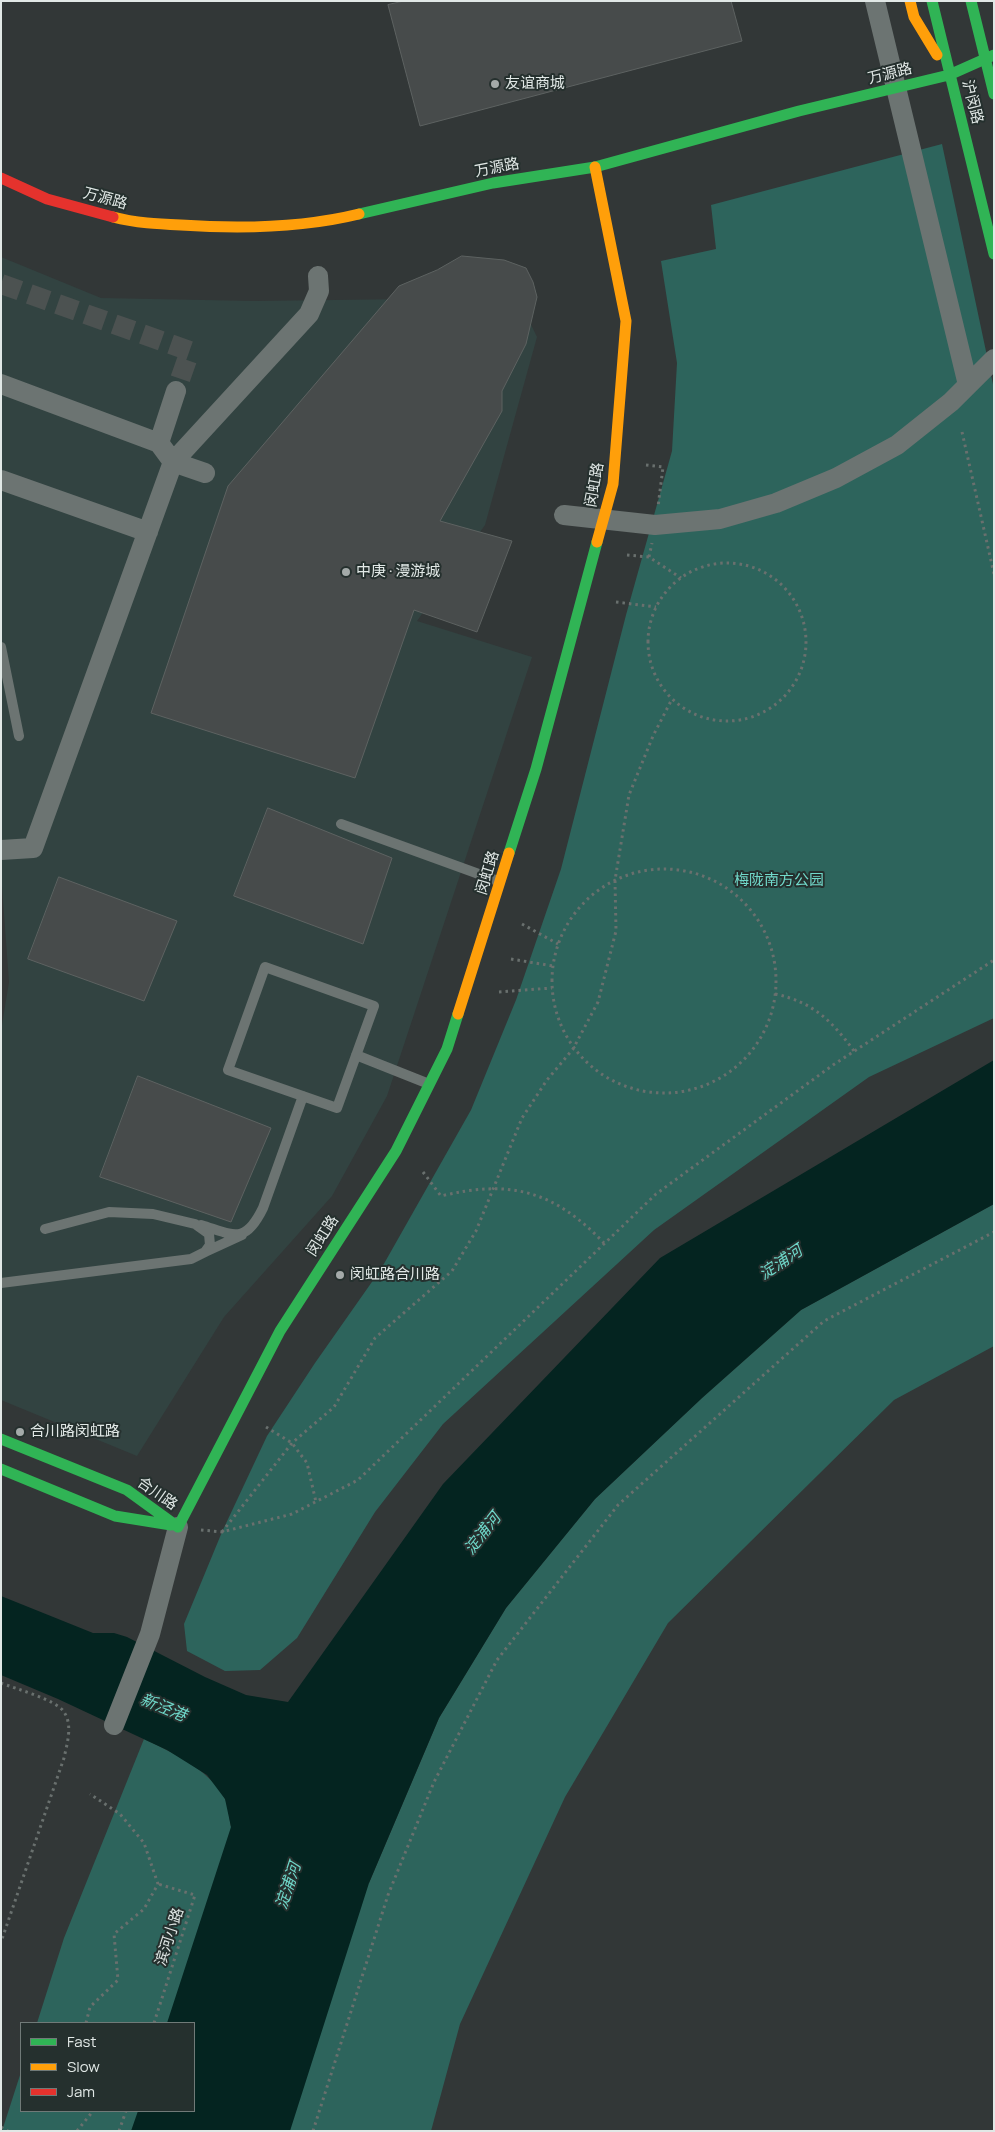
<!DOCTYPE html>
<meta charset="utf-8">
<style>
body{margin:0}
#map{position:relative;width:995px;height:2132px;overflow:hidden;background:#323737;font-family:Manrope,sans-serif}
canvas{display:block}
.frame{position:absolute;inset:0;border:2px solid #e1e8e6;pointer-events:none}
.legend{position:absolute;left:20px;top:2022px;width:175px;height:90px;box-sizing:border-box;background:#25302e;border:1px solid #707a78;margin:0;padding:6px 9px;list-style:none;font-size:15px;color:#e1e8e6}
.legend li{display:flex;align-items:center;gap:10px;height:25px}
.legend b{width:25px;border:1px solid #707a78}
</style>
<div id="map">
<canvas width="995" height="2132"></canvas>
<div class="frame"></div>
<ul class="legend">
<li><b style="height:6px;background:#30b455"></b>Fast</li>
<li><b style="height:6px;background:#ff9f0a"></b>Slow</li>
<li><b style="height:6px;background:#e5322d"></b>Jam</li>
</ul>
</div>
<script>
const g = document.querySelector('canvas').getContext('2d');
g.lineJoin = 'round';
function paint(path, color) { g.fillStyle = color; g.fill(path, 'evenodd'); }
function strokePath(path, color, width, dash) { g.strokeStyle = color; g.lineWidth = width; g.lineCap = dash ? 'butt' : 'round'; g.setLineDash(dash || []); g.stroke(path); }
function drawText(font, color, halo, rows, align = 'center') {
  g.font = font + ' Manrope,"Noto Sans SC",sans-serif'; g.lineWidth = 4; g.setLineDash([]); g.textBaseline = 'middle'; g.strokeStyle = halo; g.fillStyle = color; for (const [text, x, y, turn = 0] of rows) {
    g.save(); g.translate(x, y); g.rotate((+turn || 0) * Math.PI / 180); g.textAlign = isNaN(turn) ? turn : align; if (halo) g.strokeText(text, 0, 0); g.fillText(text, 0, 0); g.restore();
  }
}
paint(new Path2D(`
 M1,257L101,298L254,301L413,299L511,283L537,337L485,525L417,621L532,657L387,1096L332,1196L224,1317L137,1456L1,1400V1031L9,982L1,873Z`), '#324341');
paint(new Path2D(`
 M942,144L994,389V1018L869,1077L654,1230L443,1424L375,1512L297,1638L260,1670L225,1671L187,1651L184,1624L222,1532L267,1436L315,1363L381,1269L471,1110L516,1000L561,869L626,615L672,451L677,363L661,261L716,249L711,205Z
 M994,1204V1346L894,1400L668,1623L565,1797L460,2024L431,2131H2L21,2072V2111H194V2023H37L64,1938L144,1739C173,1753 207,1768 224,1797C229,1805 229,1818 231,1827L369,1883L439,1718L506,1608L595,1499L702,1398L801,1310Z`), '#2d645c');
paint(new Path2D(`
 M994,1060V1204L801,1310L702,1398L595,1499L506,1608L439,1718L369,1883L290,2131H131L138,2111H194V2023H167L231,1827L225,1799L207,1775L167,1750L58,1699L1,1675V1596L93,1633H114L127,1637L205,1677L246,1695L288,1702L443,1484L660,1258Z`), '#042420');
const building = new Path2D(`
 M404,1H731L742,41L420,126L388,5Z
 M462,256L504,260L526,268L533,282L537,297L526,344L502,391V411L440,521L512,541L477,632L414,610L355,778L151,713L228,486L399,286L437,270Z
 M268,808L392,858L363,944L234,896Z
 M59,877L177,921L144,1001L28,959Z
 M138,1076L271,1128L231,1222L100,1177Z`);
paint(building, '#474b4b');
strokePath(building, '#5d6261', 1);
strokePath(new Path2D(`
 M1,284L190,351L176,391`), '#4c5251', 20, [20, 10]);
strokePath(new Path2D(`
 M962,432L994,574
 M646,465L663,467L658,507
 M627,555L649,557L681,578
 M649,557L652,543
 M648 642a79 79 0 1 1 158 0a79 79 0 1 1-158 0Z
 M616,602L656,607
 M552 981a112 112 0 1 1 224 0a112 112 0 1 1-224 0Z
 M522,924L558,944
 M511,959L553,966
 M499,992L552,988
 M775,994C813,1002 832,1021 854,1051
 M423,1172L441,1196C511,1179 554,1191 604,1243
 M266,1427L292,1443L307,1463L316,1502
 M201,1530L222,1532L292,1514L358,1480L656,1194L833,1065L994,960
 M222,1532L292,1443L334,1407L375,1338L452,1271L476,1231L522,1118L547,1080L573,1049L598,1002L616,931L615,880L629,795L653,736L672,699
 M1,1683C16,1689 57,1700 64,1712C73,1725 67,1744 64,1758L1,1942
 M86,2023L90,2007L118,1980L114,1934L144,1909L158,1884L144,1843L120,1814L90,1794
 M154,2023L195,1895L158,1884
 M1,2127L8,2131
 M77,2131L93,2111
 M119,2131L126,2111
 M313,2131L388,1895L434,1782L497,1660L618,1505L824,1321L994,1232`), '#69706e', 3, [2.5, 4]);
strokePath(new Path2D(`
 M1,647L19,736
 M341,824L498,881
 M265,967L374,1006L337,1108L228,1070Z
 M356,1055L429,1084
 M201,1225C234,1235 245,1245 263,1208L303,1096
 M205,1252L242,1235
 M1,1283L191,1259L205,1252L210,1245L209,1234L195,1224L153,1214L109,1212L45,1229`), '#6c7472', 10);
strokePath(new Path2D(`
 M875,1L968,385
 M1,384L159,443L173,462L205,473
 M159,443L176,391
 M1,480L148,532
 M564,515L655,525L720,519L776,503L836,478L897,445L951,402L994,359
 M1,850L33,848L173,462L309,314L319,291L318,276
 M114,1725L150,1634L178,1527`), '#6c7472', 20);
strokePath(new Path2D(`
 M932,1L994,254
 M971,1L994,94
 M359,214L493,183L595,167L799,111L949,75L994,55
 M509,853L536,769L597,542
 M1,1439L127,1490L178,1527
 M1,1469L115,1516L171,1525
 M178,1527L280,1331L396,1151L447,1049L458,1014`), '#30b455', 11);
strokePath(new Path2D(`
 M910,1L914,17L937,55
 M595,167L626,321L613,484L597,542
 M113,217C136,223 158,224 181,225C240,229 302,228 359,214
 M458,1014L509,853`), '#ff9f0a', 11);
strokePath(new Path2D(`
 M1,178L47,199L113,217`), '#e5322d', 11);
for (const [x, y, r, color] of [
 [495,84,5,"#a4aaa9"],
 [346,572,5,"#a4aaa9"],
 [340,1275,5,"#a4aaa9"],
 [20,1432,5,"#a4aaa9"]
]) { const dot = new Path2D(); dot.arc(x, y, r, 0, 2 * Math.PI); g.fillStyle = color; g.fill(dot); strokePath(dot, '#25302e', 2); }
drawText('15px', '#e1e8e6', '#25302e', [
 ["万源路",890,74,-14],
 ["沪闵路",972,102,76],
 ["万源路",497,168,-11],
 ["万源路",105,199,15],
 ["闵虹路",595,485,-80],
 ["闵虹路",488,873,-73],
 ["闵虹路",323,1236,-57],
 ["合川路",157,1494,35],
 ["滨河小路",170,1937,-72]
]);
drawText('15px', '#e1e8e6', '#25302e', [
 ["友谊商城",505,84],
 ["中庚 · 漫游城",356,572],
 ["闵虹路合川路",350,1275],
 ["合川路闵虹路",30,1432]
], 'left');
drawText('15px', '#71d9ca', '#25302e', [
 ["梅陇南方公园",779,881]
]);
drawText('italic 16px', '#6ed6c8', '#25302e', [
 ["淀浦河",781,1263,-34],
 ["淀浦河",483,1534,-52],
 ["新泾港",163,1708,22],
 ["淀浦河",289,1886,-72]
]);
</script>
